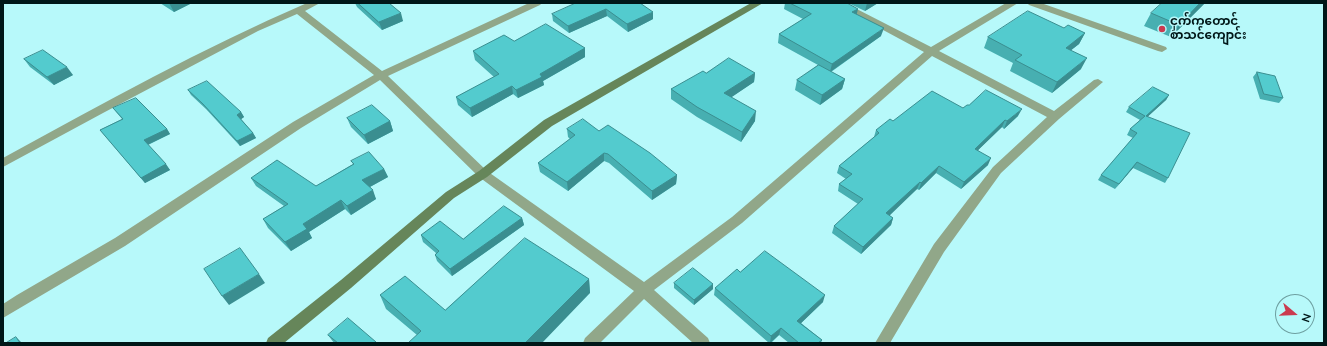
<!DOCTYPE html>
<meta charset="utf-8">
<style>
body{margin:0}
#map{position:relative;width:1327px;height:346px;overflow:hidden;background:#b7f9fa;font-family:"Nunito Sans",sans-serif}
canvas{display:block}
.frame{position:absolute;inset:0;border:4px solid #001718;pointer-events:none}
.north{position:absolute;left:1275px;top:294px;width:40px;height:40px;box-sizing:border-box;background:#b7f9fa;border:1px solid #6e9fa0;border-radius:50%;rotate:109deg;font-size:11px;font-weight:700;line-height:16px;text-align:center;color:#001718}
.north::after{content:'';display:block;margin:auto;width:14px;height:18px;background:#cb3b4f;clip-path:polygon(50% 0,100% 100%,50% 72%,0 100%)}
</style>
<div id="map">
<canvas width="1327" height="346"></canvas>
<div class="frame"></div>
<div class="north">N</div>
</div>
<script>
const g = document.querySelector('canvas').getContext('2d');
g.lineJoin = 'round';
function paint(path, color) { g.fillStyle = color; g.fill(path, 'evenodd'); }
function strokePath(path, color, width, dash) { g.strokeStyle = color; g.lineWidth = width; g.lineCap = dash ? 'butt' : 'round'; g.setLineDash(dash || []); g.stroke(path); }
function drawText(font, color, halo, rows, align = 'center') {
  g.font = font + ' "Nunito Sans","Noto Sans Myanmar",sans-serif'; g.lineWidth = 3; g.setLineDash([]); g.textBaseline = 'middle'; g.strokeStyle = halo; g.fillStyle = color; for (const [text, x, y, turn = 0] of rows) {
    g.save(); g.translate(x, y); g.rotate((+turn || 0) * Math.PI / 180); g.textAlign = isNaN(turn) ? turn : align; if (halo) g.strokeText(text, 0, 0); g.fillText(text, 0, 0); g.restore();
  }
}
paint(new Path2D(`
 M307,3H320L305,11L382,71L529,3H542L540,5L388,76L487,171L644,282L732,217L924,52L833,3H845L931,47L1006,3H1018L939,51L1054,111L1094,80L1098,79L1103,82L1059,119L1001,173L944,252L890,343H875L934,244L993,167L1047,117L932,56L742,223L654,290L708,338L710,343H693L644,299L600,343H583L585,338L634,291L479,177L380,80L301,128L125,246L3,318V304L17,295L115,238L293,122L374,75L297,14L258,31L103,113L3,167V158C103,103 203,48 307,3Z
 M1027,3H1041L1166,47L1167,49L1162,52L1158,51L1029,5Z`), '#91a789');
paint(new Path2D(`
 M751,3H763L552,126L487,177L454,198L351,288L284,343H266L268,338L341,280L446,192L479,171L544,120Z`), '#66865a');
paint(new Path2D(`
 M160,3H192L174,12Z
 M355,3H389L403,21L382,30L357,7Z
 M640,3L653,19L628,32L607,16L569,33L553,21L552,14Z
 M785,3H847L856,14L881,36L831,72L845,79L842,89L820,105L795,90L797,80L818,65L778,43L779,34L803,19L784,9Z
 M848,3H878L865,11Z
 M1205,3L1171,37L1144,26L1151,13Z
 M1064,28L1085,33L1079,44L1071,50L1081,69L1052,93L1010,71L1013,63L984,48L988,37Z
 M514,41L585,48V57L543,81L544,85L518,98L513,94L472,117L458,105L456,97L494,77L475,60L473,51Z
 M24,59L73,75L54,85L30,67Z
 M1257,72L1283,98L1279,103L1260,99L1253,77Z
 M706,73H755L754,82L731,97L755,121L741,142L697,117L671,99V89Z
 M188,90L241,112L244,117L241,119L253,133L256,138L240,146L206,109L191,95Z
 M1169,95L1166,100L1148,116L1168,178L1165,183L1133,168L1115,189L1098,180L1101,175L1133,138L1127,135L1130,129L1140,120L1126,112L1129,107Z
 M969,105L1018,116L1004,129L1002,127L978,150L988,165L961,189L936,173L919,190L917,189L889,215L893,218L891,225L861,254L832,233L834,226L858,204L838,191L839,184L846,179L837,173L839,166L874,137L876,130L893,121L963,108Z
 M113,108L167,129L170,134L148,145L170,170L145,183L100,130L122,119Z
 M347,118L390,121L393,131L368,144L351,127Z
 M567,129L599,131L677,175L676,184L652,200L609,163L604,161L568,191L540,172L538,163L570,139L568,137Z
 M351,161L384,169L388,177L370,187L376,199L351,215L345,209L309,232L312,238L291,251L268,228L263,219L284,206L256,186L251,178L316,186L353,164Z
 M522,218L524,225L452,276L437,261L435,255L436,253L423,242L421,235L463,239Z
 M740,272L823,302L801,323L822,340L821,343H789L779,335L771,343H769L714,295L715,288Z
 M589,279L590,293L417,335L386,309L380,295L445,310Z
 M674,283L713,284V289L694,305L674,288Z
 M328,335L376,342L377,343H334Z`), '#47afb1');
paint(new Path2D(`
 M169,3H192L174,12Z
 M867,3H878L865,11Z
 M1200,3H1205L1171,37L1179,25Z
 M606,9L607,16L569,33L568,26Z
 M858,9L856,17L852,12Z
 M653,12V19L628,32L627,24Z
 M401,13L403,21L382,30L379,22Z
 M884,28L881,36L830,72L832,64Z
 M1085,33L1079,44L1060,59L1066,48Z
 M585,48V57L543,81L544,85L518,98L516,90L540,74Z
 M1087,58L1081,69L1052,93L1057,82Z
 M67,67L73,75L54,85L47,77Z
 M755,73L754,82L723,103L724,93Z
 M845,79L842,89L820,105L822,95Z
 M512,86L513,94L472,117L470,108Z
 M1169,95L1166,100L1143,121L1146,116Z
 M1022,109L1018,116L1004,129L1007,121Z
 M756,111L755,121L741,142L742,132Z
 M241,112L244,117L240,120L237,115Z
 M1005,120L1002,127L972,156L975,149Z
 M390,121L393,131L368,144L364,135Z
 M167,129L170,134L147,145L144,140Z
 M253,133L256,138L240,146L237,141Z
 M604,153V161L568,191L567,182Z
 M991,158L988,165L961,189L964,182Z
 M1137,162L1133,168L1115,189L1119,184Z
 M166,164L170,170L145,183L141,178Z
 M939,166L936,173L919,190L921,183Z
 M384,169L388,177L366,189L362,180Z
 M677,175L676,184L652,200V191Z
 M920,182L917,189L884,221L886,213Z
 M373,190L376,199L351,215L347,206Z
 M341,200L345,209L309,232L312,238L291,251L285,242L303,224Z
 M522,218L524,225L452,276L450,269Z
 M893,218L891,225L861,254L863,247Z
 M259,274L265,283L229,305L222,296Z
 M589,279L590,293L542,343H525Z
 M713,284V289L694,305V300Z
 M825,295L823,302L796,328L797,321Z
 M781,328L779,335L770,343L771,336Z
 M16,337L22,343H20Z`), '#3a8e90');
const building = new Path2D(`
 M358,3H389L401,13L379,22Z
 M576,3H640L653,12L627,24L606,9L568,26L552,14Z
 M790,3H847L858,9L852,12L884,28L832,64L779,34L811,14Z
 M1162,3H1200L1179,25L1151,13Z
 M1028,11L1064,28L1068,25L1085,33L1066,48L1087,58L1057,82L1015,60L1022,55L988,37Z
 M546,24L585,48L540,74L542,77L516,90L512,86L470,108L456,97L499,74L473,51L504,35L514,41Z
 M43,50L67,67L47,77L24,59Z
 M729,58L755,73L724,93L756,111L742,132L697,107L671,89L703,71L706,73Z
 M819,65L845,79L822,95L797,80Z
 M1257,72L1275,76L1283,98L1264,94Z
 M207,81L241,112L237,115L253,133L237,141L203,104L188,90Z
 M1153,87L1169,95L1146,116L1190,133L1168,178L1137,162L1119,184L1101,175L1137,133L1130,129L1145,116L1129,107Z
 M986,90L1022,109L1007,121L1005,120L975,149L991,158L964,182L939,166L921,183L920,182L886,213L893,218L863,247L834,226L863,199L839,184L852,174L839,166L879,133L876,130L890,119L893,121L932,91L963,108L967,105H969Z
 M136,98L167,129L144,140L166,164L141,178L100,130L123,119L113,108Z
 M372,105L390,121L364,135L347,118Z
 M583,119L599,131L608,125L650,153L677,175L652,191L608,154L604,153L567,182L538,163L575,135L567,129Z
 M369,152L384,169L362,180L373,190L347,206L341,200L303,224L307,229L285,242L263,219L288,204L251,178L277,160L316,186L354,164L351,161Z
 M504,206L522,218L450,269L435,255L439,251L421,235L440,221L463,239Z
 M525,238L589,279L525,343H408L421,331L380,295L405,276L445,310Z
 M240,248L259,274L222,296L204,269Z
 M765,251L825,295L797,321L822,340L818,343H799L781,328L771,336L715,288L737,269L740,272Z
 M693,268L713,284L694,300L674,283Z
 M348,318L376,342L374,343H338L328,335Z
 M16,337L20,343H6Z`);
paint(building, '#53cbce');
strokePath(building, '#3a8e90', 1);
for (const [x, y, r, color] of [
 [1162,29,4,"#cb3b4f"]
]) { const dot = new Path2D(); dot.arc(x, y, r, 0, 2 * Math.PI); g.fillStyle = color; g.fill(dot); strokePath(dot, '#b7f9fa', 1.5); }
drawText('bold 12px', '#001718', '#b7f9fa', [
 ["ငှက်ကတောင်",1170,22],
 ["စာသင်ကျောင်း",1170,36]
], 'left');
</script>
